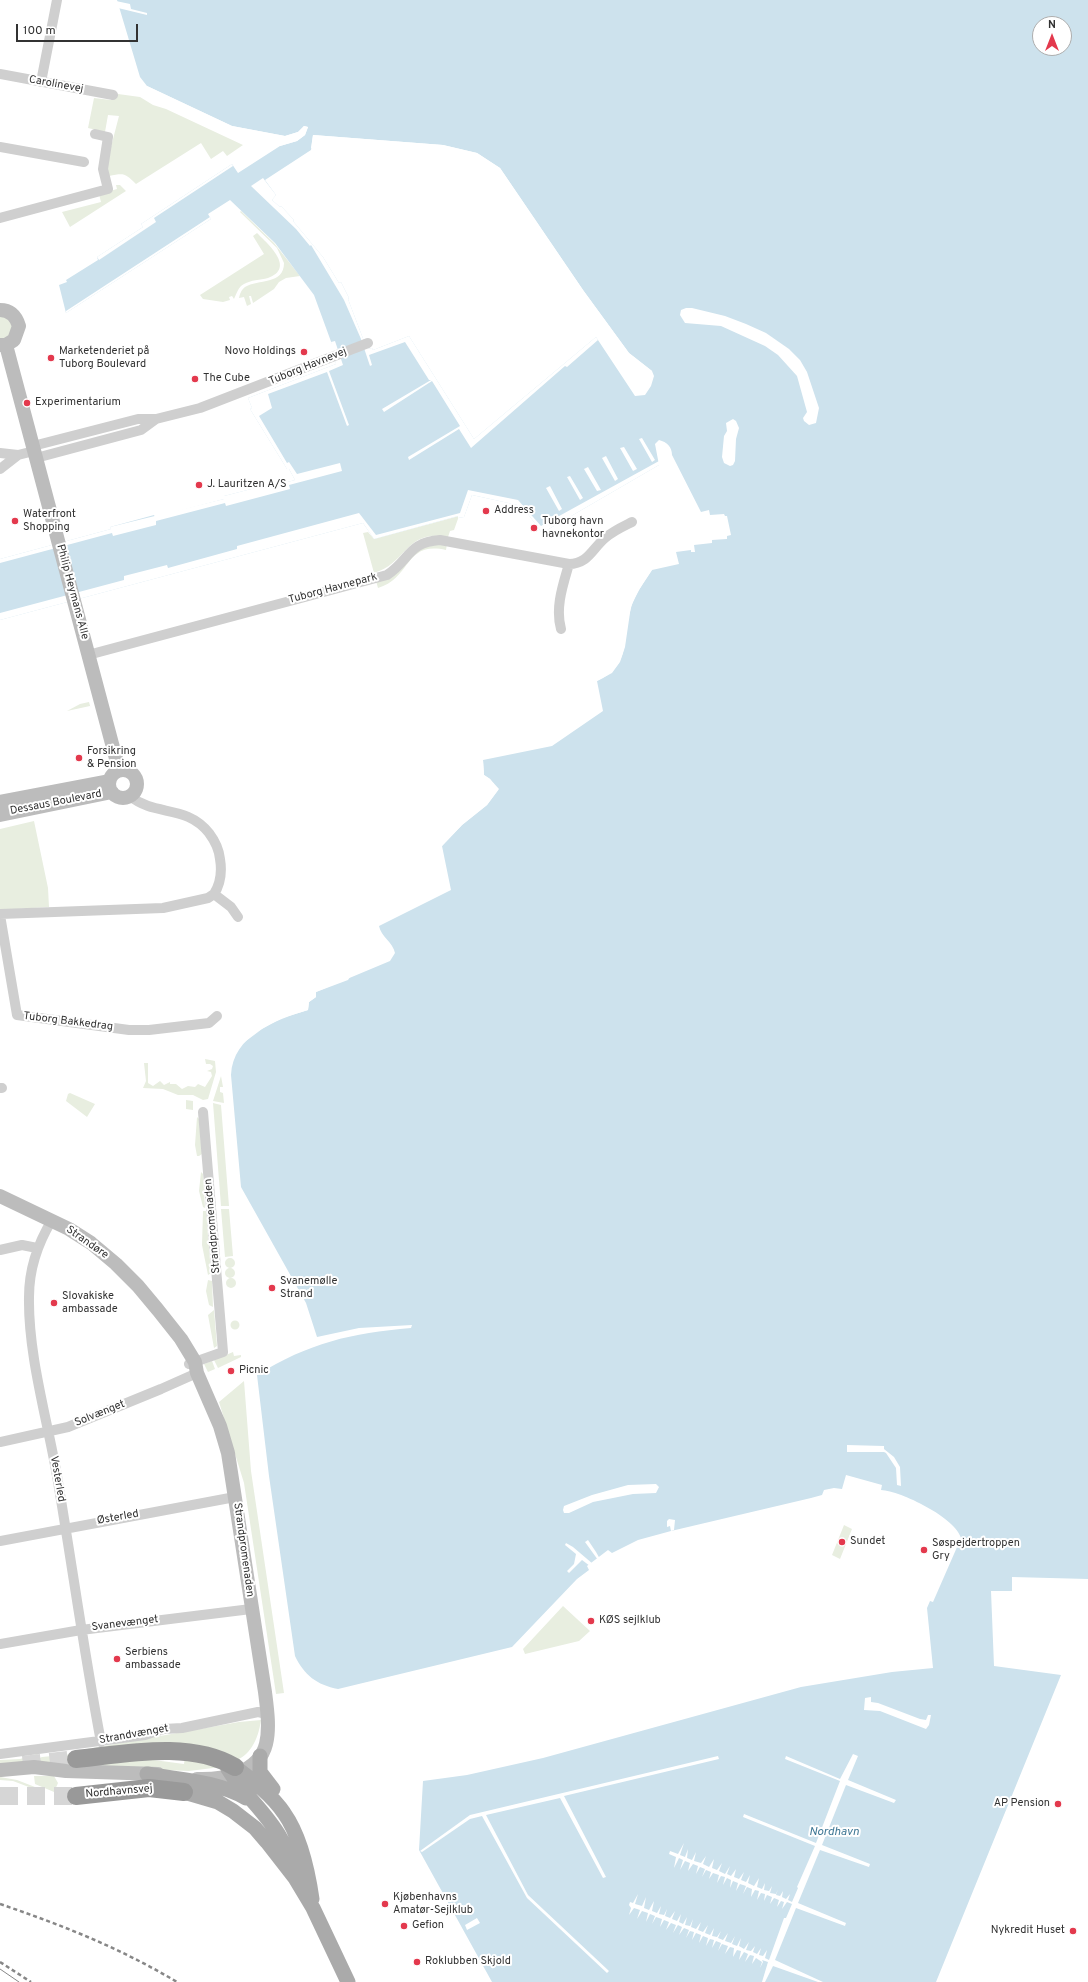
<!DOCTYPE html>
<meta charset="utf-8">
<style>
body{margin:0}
#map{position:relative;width:1088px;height:1982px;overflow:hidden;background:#fff;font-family:Overpass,sans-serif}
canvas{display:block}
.north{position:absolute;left:1032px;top:16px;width:40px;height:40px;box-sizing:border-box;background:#fff;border:1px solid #adadad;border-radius:50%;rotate:0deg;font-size:11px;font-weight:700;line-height:16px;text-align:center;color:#323232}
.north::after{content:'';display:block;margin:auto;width:14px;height:18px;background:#e3394d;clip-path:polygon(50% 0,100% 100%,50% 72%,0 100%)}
.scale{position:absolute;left:16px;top:24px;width:122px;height:18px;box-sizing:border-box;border:2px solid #323232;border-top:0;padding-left:5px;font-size:12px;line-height:14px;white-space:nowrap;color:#323232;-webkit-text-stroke:3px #fff;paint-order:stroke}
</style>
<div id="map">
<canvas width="1088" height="1982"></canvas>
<div class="north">N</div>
<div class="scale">100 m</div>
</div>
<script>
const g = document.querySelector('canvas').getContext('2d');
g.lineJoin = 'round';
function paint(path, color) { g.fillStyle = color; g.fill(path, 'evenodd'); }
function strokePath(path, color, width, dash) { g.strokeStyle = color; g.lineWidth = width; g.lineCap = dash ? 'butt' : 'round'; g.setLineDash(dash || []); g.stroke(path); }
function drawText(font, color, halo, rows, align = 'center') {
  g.font = font + ' Overpass,sans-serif'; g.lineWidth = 4; g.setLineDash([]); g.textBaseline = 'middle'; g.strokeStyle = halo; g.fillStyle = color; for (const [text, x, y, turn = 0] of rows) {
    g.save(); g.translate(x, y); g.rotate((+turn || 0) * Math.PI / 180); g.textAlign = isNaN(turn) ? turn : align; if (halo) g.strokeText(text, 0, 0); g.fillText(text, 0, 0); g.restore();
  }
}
paint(new Path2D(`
 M118,94L140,97L153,105L166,109L243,145L227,156L223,151L211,159L201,143L136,184C125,173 124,173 109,176L106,166L119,116L108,115L105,132L88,128L94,98L111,100Z
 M116,185H120L126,191L70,227L62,212L101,202L99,194L117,189Z
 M241,211L274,243L300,276L286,278L279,282L274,289L253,303L251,296H249L251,304L247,306L244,297L239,298C240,294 241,290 245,287C258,279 284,285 284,263L277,248L240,212Z
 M257,233C268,244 296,268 268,278C260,280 251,280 244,284C238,287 237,293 234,299L232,296L229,297L230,300L223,302L203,299L200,295L264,254L253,236Z
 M0,316L9,318L13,329L7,338L0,339Z
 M459,516L454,530L450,531L448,537C405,529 408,563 374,573L363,533L368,532L374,539Z
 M447,544L446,550C404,541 412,578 378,588L376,581L421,546Z
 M89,702L91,709L90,706L67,711L80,704Z
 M34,821L48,888L49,907L0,910V829Z
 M205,1059L215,1061L216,1072L208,1099L203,1100L193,1095H178L163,1089L143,1088L146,1081L144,1063H148V1083L153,1086L160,1081L164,1085L170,1082V1084H176L182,1089L188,1086L195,1087L198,1084L205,1087L212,1076L211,1072L207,1071L212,1069L213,1066L210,1064H206Z
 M221,1076L223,1087H220V1092L223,1093L224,1103L213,1101Z
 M70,1093L95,1104L87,1117L66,1101L68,1094Z
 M186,1100L193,1101V1110L186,1109Z
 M213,1103L221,1105L229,1206H221Z
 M197,1117L199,1119L202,1154L199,1156H197L195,1145Z
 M201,1172L203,1174L205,1208L203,1207L199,1191Z
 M221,1209H229L233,1256L225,1257Z
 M203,1211H206L211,1273L208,1275L202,1245Z
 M225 1263a5 5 0 1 1 10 0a5 5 0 1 1-10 0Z
 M225 1273a5 5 0 1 1 10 0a5 5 0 1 1-10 0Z
 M226 1283a5 5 0 1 1 10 0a5 5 0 1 1-10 0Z
 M208,1280L212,1281L213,1307L209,1305L206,1291Z
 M214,1310L217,1346L214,1348L208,1315Z
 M230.5 1325a4.5 4.5 0 1 1 9 0a4.5 4.5 0 1 1-9 0Z
 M233,1352L234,1356L241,1355V1357L218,1368L214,1360Z
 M212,1361L215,1369L208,1372L204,1364Z
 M244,1381L251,1471L284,1693L276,1694L244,1483L219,1402Z
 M844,1525L852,1529L840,1559L832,1555Z
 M563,1606L590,1631L579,1641L525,1654L523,1649Z
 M261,1720C259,1735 252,1755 236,1760L186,1746H163L72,1754L80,1764L146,1759L184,1764L185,1756L207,1760L221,1765V1767L189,1771L36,1765L37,1759L42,1757L72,1754L87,1749L239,1722Z
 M40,1753L35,1756L32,1761L0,1765V1760L20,1759Z
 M34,1776H54L58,1783L54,1792L35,1784Z
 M0,1777L17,1780L35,1787L34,1789L13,1781L0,1780Z`), '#e8eee0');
paint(new Path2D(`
 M117,0H1088V1579L1012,1577V1591H991L994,1666L1061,1675L936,1982H492L419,1850L423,1781L467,1775L543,1758L801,1687L892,1672L933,1668L927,1608L930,1601L933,1602L961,1538C956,1518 901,1491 881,1490L882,1485L846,1475L842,1489L834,1488L824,1490L822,1495L811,1498L671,1531L638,1540L612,1553L608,1550L587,1566L589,1570L577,1579L512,1647L338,1689C317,1685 304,1675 295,1656L269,1476L257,1375C309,1343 351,1333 411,1328L412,1325L359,1328L317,1337L306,1303L241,1187L231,1075C233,1035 275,1020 308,1010L309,1002L316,997V992L390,961L395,953C393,942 381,937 379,926L451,890L442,846L462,825L487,805L498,790L490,779L484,775L483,760L552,746L603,711L597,681C632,666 622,637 631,608C635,594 644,582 652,570L679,564L676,552L691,550V552H695L694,545L712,543V540L727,539V536L731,535L727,516H725L724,514L710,515L709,510L701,512L672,455C672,447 667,442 659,440L655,444L659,465L542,533L522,506L472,495L464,517L458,518V516L374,539L363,523L0,620V559L111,529L110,527L154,515L155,517L224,499V496L259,487L260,489L295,480L289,469H287L250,409L252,408L248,398L336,364L333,347L314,295L275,243L230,200L208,214L211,219L66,313L59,285L67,282L66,280L98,260L97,257L143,227L141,224L232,164L238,173L280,146L297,141L305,135L308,127L304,126L298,132L285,136L232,126L147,86L140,77ZM1040,24H1064V48H1040ZM313,135L443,145L477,153L500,168L583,290L629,353L652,371L654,376L651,386L645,395L635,396L596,337L474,439L409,336L373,350L372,348L367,349L348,299L349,298L341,282L339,283L323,257L293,221L294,220L281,206L280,207L272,200L276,195L265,180L311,150Z`), '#cde2ed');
paint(new Path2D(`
 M116,1L130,4L131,9L147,13V15L118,8Z
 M147,86L232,126L285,136L298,132L304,126L308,127L305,135L297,141L280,146L279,144L284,142L296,139L303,134L306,128L299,134L286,138L231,128L146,88Z
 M313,135L443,145L477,153L500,168L583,290L629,353L652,371H649L628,354L581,291L499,169L476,155L443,147L314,137L313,148H311Z
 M232,164L233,166L154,218L156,222L99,260L97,257L143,227L141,224Z
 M263,178L276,195L272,200L280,207L281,206L294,220L293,221L323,257L339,283L341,282L349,298L348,299L367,349L372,348L373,350L409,336L474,439L596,337L598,340L567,367L565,366L471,448L459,429L409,460L408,457L460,426L432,381L384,412L382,409L431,380H429L405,342L369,355L372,365L370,366L361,339L344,300L311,245L310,246L296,229L251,186Z
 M210,217L211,219L66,313V311Z
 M686,308H692L725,316L746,324L766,333L789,349L800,360L807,372L819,408L816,423L809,425L804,421L803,418L807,412L797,376L778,355L765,346L721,326L685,323L680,315L681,310Z
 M335,341L343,365L329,371L349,425L347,426L327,372L268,394L272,408L259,416L287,463L289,462L297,474L340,463L342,471L289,485L290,489L226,506L225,503L156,521V525L113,536L112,533L0,563V559L111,529L110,527L224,499V496L259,487L260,489L295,480L289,469H287L250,409L252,408L248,398L336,364L331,342Z
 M733,419L736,421L739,428L736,439L735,461L733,465L730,466L724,463L722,457L724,436L727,431L726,423Z
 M642,438L655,460L652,462L639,439Z
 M624,447L637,469L633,471L620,448Z
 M606,456L618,479L615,481L602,458Z
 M659,461V465L542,533L522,506L472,495L464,517L458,518V516L374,539L363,523L0,620V613L124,580V576L167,565L168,568L237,549V546L359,513L376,535L460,513L468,490L518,500L541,526Z
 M588,467L601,490L597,491L584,469Z
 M570,476L583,498L580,500L567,477Z
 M550,486L562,509L559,511L546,488Z
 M652,570L639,590L631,606L625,647L620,662L612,673L597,681V679L610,671L618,661L623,647L630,605L642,581L649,571Z
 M481,760H483L484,775L490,779L499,789L487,805L462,825L442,846V844L461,823L486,804L496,789L489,781L482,776Z
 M349,976L350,977L348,980L316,992V997L309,1002L308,1010L282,1018L262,1029L242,1044L241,1042L261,1027L281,1016L306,1009L308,1001L314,996L315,991Z
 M847,1445L884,1446V1449L894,1457L900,1467L901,1486L897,1485L896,1468L886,1453L884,1452H847Z
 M656,1484L659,1487L656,1493L633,1494L593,1502L569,1513H564L563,1510L564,1506L592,1495L628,1485Z
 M669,1519L675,1520L674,1530L671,1531L670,1526L667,1527V1521Z
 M588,1540L596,1552L600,1559L598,1560L585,1542Z
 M566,1543L573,1547L593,1564L590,1566L582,1560L569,1573L567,1571L574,1564L576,1554L565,1545Z
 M871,1697V1702L878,1703L920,1719L926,1720L928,1715H931L929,1725L926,1729L880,1711L864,1710L865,1698Z
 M853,1754L858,1756L848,1780L896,1800L894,1803L846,1785L822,1845L870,1864L869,1867L820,1850L798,1903L846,1923L845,1926L796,1908L775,1960L823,1982H818L773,1966L765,1982H762L768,1962L762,1960L763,1962L760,1968L762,1962L756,1958L752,1964L754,1956L750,1955L745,1962L748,1954L744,1952L739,1960L741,1951L737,1950L733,1957L734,1948L730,1947L725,1954L728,1946L722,1944L718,1951L721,1943L716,1941L712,1948L714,1940L710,1939L706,1946L708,1938L703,1936L699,1943L701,1935L696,1933L692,1940L694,1932L690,1931L686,1938L689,1930L684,1928L679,1935L682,1927L678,1925L673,1933L676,1925L671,1923L666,1930L669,1922L664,1920L660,1927L662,1919L656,1917L652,1924L655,1916L650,1914L646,1922L648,1913L642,1911L637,1919L640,1910L634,1908L629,1915L631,1908L629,1905L630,1902L633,1903L638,1894L635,1904L642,1906L646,1897L644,1908L649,1910L654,1901L652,1911L657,1913L661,1906L659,1914L664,1915L667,1909L665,1916L670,1918L675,1911L672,1919L677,1921L681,1914L679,1922L683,1924L687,1917L685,1925L690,1926L693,1919L691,1927L696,1929L701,1922L698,1930L703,1932L708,1925L705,1933L710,1935L714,1928L712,1936L717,1937L721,1931L718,1938L723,1940L728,1933L725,1941L731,1943L735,1936L732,1944L737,1946L741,1938L739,1946L744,1949L749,1942L746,1950L751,1951L755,1946L753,1952L757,1954L761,1948L759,1955L763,1956L767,1950L765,1958L769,1960L784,1918H786L792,1904L787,1902L782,1909L784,1902L781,1901L777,1907L779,1900L774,1898L770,1904L772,1897L767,1895L764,1901L765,1894L761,1893L757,1900L759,1891L755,1890L751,1897L752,1889L747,1887L743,1894L746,1886L740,1884L736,1891L738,1883L733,1881L730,1888L731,1880L727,1878L723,1885L725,1877L721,1876L717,1883L719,1875L713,1873L709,1879L711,1872L706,1870L702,1877L705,1869L700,1867L696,1874L698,1866L693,1864L688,1871L690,1863L685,1861L680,1870L683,1860L679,1858L674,1868L676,1857L669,1854L670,1851L678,1854L684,1843L680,1855L685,1857L688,1849L687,1858L692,1860L696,1852L694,1861L701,1863L706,1856L703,1864L709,1867L714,1859L712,1868L717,1870L722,1863L719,1871L725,1874L730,1866L727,1874L731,1876L736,1869L734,1877L739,1879L744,1872L741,1880L746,1882L750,1875L748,1883L754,1886L759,1878L757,1887L762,1889L765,1883L764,1890L769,1891L772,1886L770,1893L776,1894L778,1889L776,1895L780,1896L783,1891L782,1897L786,1899L790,1894L788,1900L792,1902L798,1888L797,1887L815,1846L743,1817L744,1814L816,1843L840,1781L785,1759L786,1756L840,1779Z
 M718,1756L719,1759L564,1796L606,1877L603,1878L560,1798L486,1815L528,1895L609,1971L607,1973L527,1898L482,1816L470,1819L422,1852L420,1851L470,1815Z
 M477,1918L480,1923L467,1930L465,1925Z`), '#fff');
strokePath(new Path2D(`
 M23,1765L76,1759
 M0,1796H76`), '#d6d6d6', 18, [18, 9]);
strokePath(new Path2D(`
 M0,74L113,95
 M41,82L57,0
 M0,147L84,162
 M0,218L108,189L103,169L108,137L95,134
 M33,446L138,419H156L200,408L368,343
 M0,453L18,455L34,451
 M36,458L141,430L156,419
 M0,469L18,455
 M561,629C555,607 563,585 569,564
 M88,655L387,575C410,560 408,542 440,540L569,564C588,564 592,549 605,538C613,531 622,527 632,522
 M214,894L231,907L238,917
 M0,914L163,908L208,898L214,894C221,883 222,871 220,859C219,849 215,841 209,833C186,804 155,817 130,796
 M0,915L17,1015L129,1030H149L209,1023L217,1016
 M0,1088H2
 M52,1220C38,1243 29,1269 29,1297C28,1355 47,1418 57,1476C72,1564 84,1653 101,1742
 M0,1250L22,1245L37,1248
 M189,1364L223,1352L203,1112
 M0,1442L68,1427L161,1389L197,1373
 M0,1541L235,1497
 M0,1644L81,1630L251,1609
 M0,1754L145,1735L164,1729L182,1728L258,1712L267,1714`), '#cfcfcf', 10);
strokePath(new Path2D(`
 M0,310C10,310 16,316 19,326L14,340L6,345H0
 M6,345L119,770
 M109 784a14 14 0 1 1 28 0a14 14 0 1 1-28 0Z
 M0,802L109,781
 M0,815L112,792
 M0,1196L69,1229L91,1243L116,1264L138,1286L158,1310L181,1339L195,1362L197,1373L220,1426L228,1453L265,1692C267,1708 270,1728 266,1744C259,1773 222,1780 197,1779
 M1,1770L34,1767L66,1771L158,1774`), '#bcbcbc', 14);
strokePath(new Path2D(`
 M260,1756V1772L273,1789
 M235,1767C252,1780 272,1795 284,1813C301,1837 308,1871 312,1899
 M228,1769C243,1794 266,1812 280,1837C287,1848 290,1860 293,1872
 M147,1774C180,1780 217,1781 246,1798
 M184,1792L218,1802L233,1811L255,1828L267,1842L295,1878L313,1908L348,1982`), '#aaa', 15);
strokePath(new Path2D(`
 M76,1759C125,1754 190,1740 235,1767
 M76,1796L149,1788L184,1792`), '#999', 18);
strokePath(new Path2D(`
 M0,1969L19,1982`), '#878787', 1);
strokePath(new Path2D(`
 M0,1904C62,1925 120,1948 177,1982
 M0,1962L31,1982`), '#878787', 2.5, [4, 3]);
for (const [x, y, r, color] of [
 [304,352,4,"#e3394d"],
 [51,358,4,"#e3394d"],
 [195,379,4,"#e3394d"],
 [27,403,4,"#e3394d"],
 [199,485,4,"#e3394d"],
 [486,511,4,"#e3394d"],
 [15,521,4,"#e3394d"],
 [534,528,4,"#e3394d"],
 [79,758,4,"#e3394d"],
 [272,1288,4,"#e3394d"],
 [54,1303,4,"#e3394d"],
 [231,1371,4,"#e3394d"],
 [842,1542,4,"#e3394d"],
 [924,1550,4,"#e3394d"],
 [591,1621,4,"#e3394d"],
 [117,1659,4,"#e3394d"],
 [1058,1804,4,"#e3394d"],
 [385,1904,4,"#e3394d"],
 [404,1926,4,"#e3394d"],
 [1073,1931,4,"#e3394d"],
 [417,1962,4,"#e3394d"]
]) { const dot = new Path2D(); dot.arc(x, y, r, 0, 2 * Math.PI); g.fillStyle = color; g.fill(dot); strokePath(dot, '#fff', 1.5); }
drawText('11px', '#323232', '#fff', [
 ["Carolinevej",56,85,10],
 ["Tuborg Havnevej",308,367,-22],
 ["Tuborg Havnepark",333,589,-15],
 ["Philip Heymans Alle",72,592,75],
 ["Dessaus Boulevard",56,803,-11],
 ["Tuborg Bakkedrag",68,1022,7],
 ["Strandpromenaden",213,1226,-95],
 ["Strandøre",87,1243,35],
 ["Solvænget",100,1414,-22],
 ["Vesterled",57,1479,80],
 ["Østerled",118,1518,-10],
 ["Strandpromenaden",243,1550,82],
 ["Svanevænget",125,1624,-7],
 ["Strandvænget",134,1735,-10],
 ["Nordhavnsvej",119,1792,-5]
]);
drawText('11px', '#323232', '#fff', [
 ["Marketenderiet på",59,352],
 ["Tuborg Boulevard",59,365],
 ["Novo Holdings",296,352,"right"],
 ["The Cube",203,379],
 ["Experimentarium",35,403],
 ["J. Lauritzen A/S",207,485],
 ["Address",494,511],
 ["Waterfront",23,515],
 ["Shopping",23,528],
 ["Tuborg havn",542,522],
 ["havnekontor",542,535],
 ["Forsikring",87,752],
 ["& Pension",87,765],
 ["Svanemølle",280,1282],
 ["Strand",280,1295],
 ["Slovakiske",62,1297],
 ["ambassade",62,1310],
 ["Picnic",239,1371],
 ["Sundet",850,1542],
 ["Søspejdertroppen",932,1544],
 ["Gry",932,1557],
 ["KØS sejlklub",599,1621],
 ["Serbiens",125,1653],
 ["ambassade",125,1666],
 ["AP Pension",1050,1804,"right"],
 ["Kjøbenhavns",393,1898],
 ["Amatør-Sejlklub",393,1911],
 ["Gefion",412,1926],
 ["Nykredit Huset",1065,1931,"right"],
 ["Roklubben Skjold",425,1962]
], 'left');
drawText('italic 12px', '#3f7794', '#fff', [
 ["Nordhavn",834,1833]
]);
</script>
